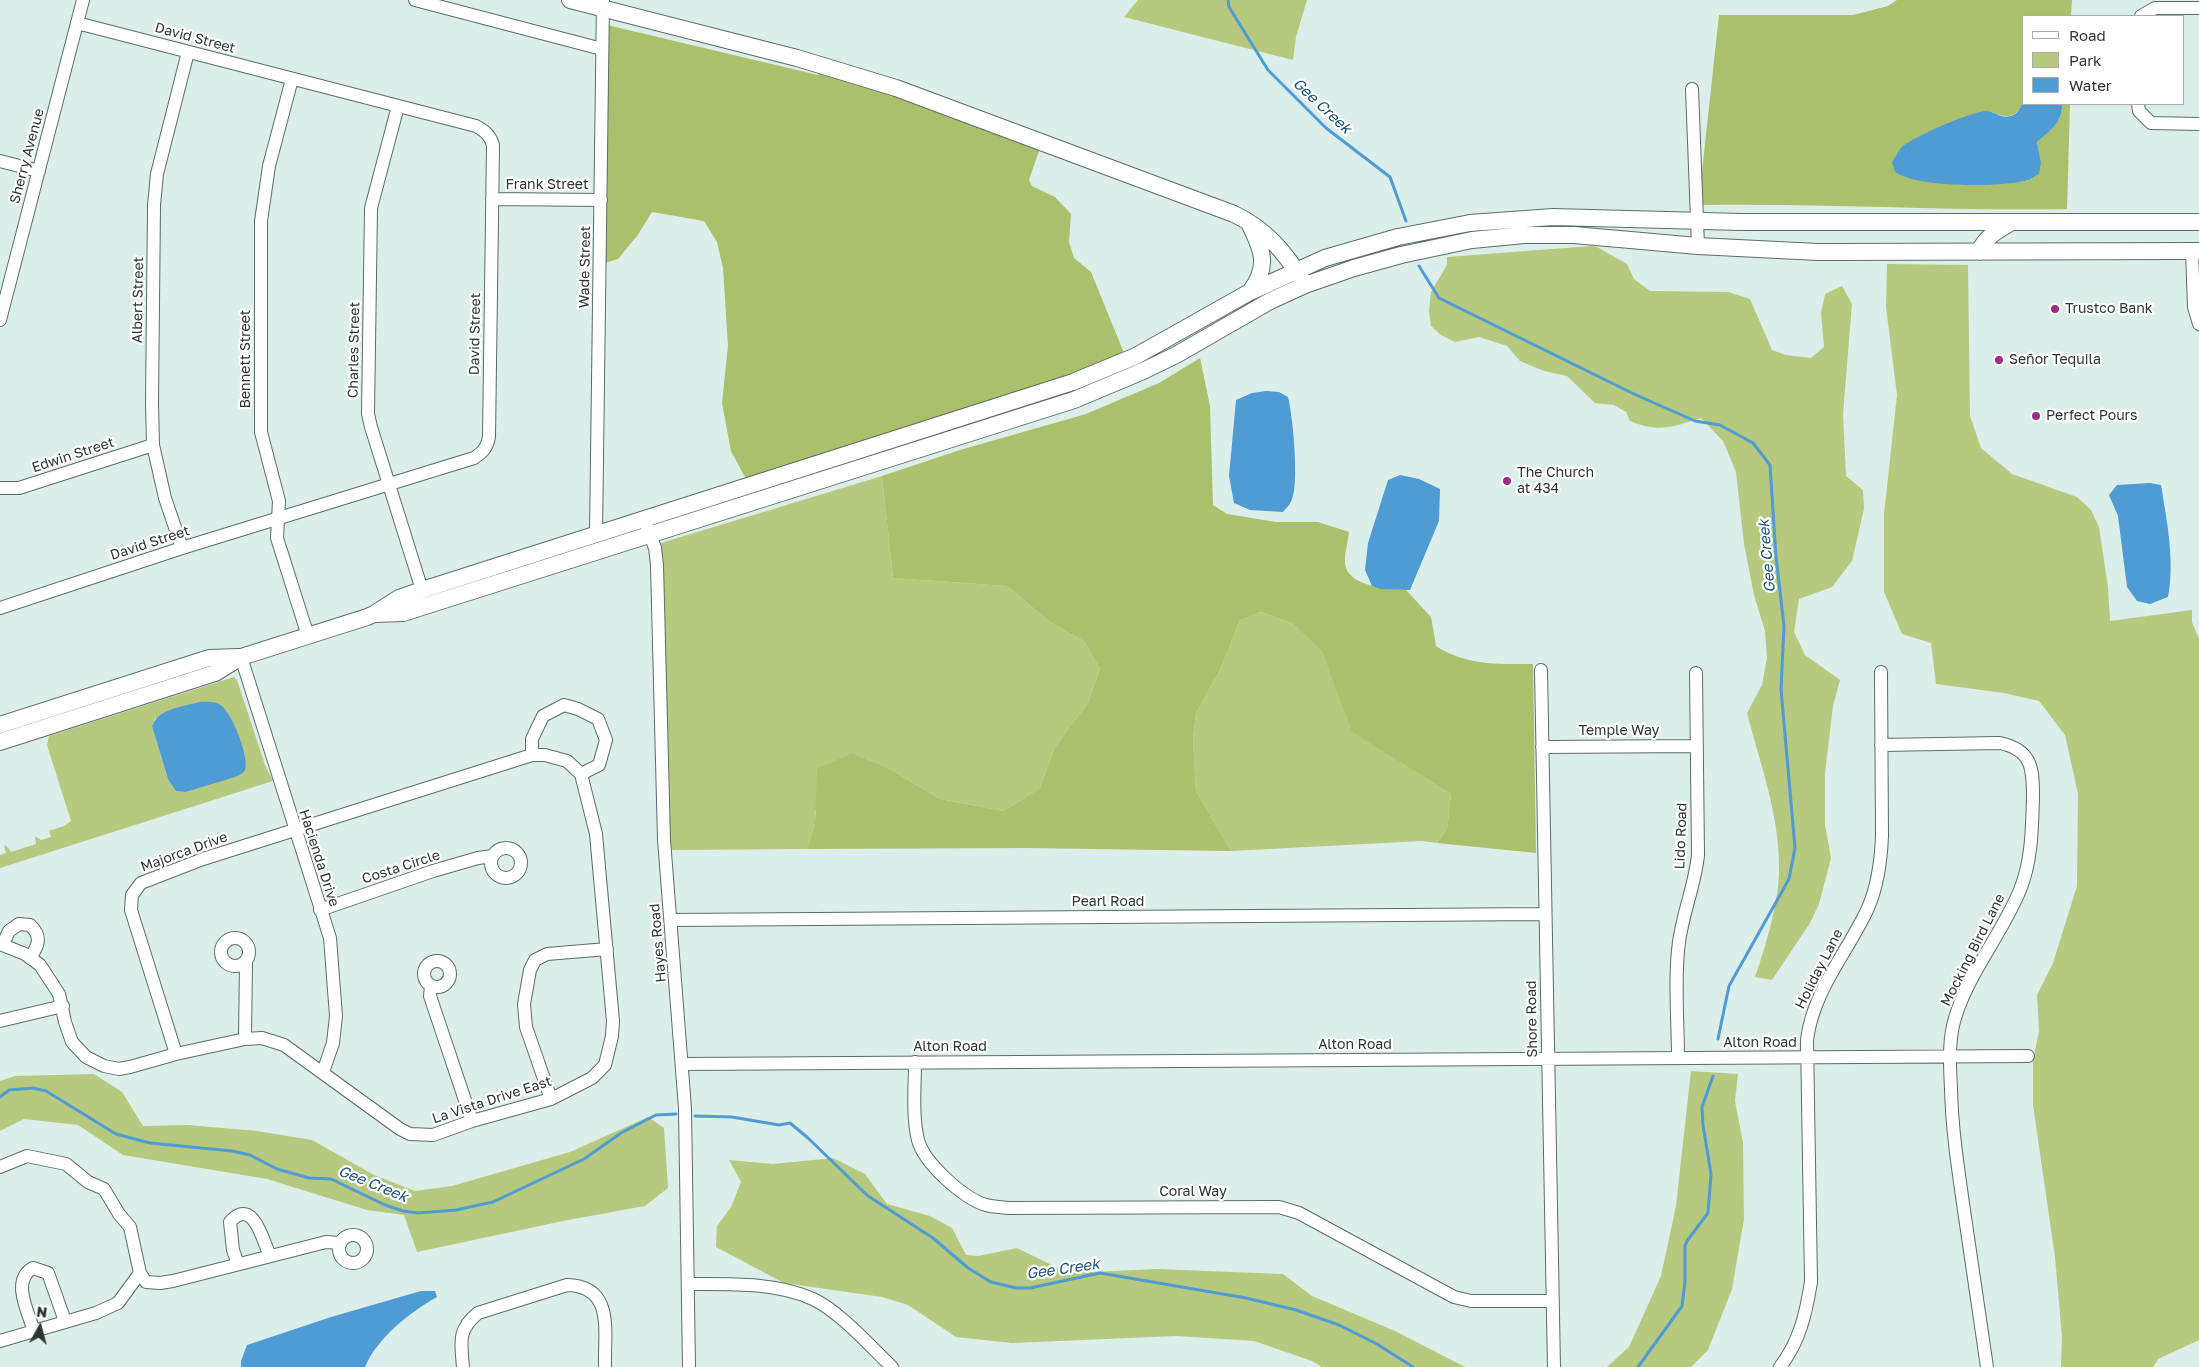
<!DOCTYPE html>
<meta charset="utf-8">
<style>
body{margin:0}
#map{position:relative;width:2199px;height:1367px;overflow:hidden;background:#dceeea;font-family:"Golos Text",sans-serif}
canvas{display:block}
.legend{position:absolute;left:2022px;top:15px;width:162px;height:90px;box-sizing:border-box;background:#fff;border:1px solid #abaead;margin:0;padding:6px 9px;list-style:none;font-size:15px;color:#2d3433}
.legend li{display:flex;align-items:center;gap:10px;height:25px}
.legend b{width:25px;border:1px solid #abaead}
.north{position:absolute;left:15px;top:1302px;width:50px;height:50px;-webkit-text-stroke:4px #fff;paint-order:stroke;rotate:7deg;font-size:14px;font-weight:700;line-height:20px;text-align:center;color:#2d3433}
.north::after{content:'';display:block;margin:auto;width:18px;height:22px;background:#2d3433;clip-path:polygon(50% 0,100% 100%,50% 72%,0 100%)}
</style>
<div id="map">
<canvas width="2199" height="1367"></canvas>
<ul class="legend">
<li><b style="height:6px;background:#fff"></b>Road</li>
<li><b style="height:14px;background:#b6c97e"></b>Park</li>
<li><b style="height:14px;background:#4f9bd4"></b>Water</li>
</ul>
<div class="north">N</div>
</div>
<script>
const g = document.querySelector('canvas').getContext('2d');
g.lineJoin = 'round';
function paint(path, color) { g.fillStyle = color; g.fill(path, 'evenodd'); }
function strokePath(path, color, width, dash) { g.strokeStyle = color; g.lineWidth = width; g.lineCap = dash ? 'butt' : 'round'; g.setLineDash(dash || []); g.stroke(path); }
function drawText(font, color, halo, rows, align = 'center') {
  g.font = font + ' "Golos Text",sans-serif'; g.lineWidth = 4.5; g.setLineDash([]); g.textBaseline = 'middle'; g.strokeStyle = halo; g.fillStyle = color; for (const [text, x, y, turn = 0] of rows) {
    g.save(); g.translate(x, y); g.rotate((+turn || 0) * Math.PI / 180); g.textAlign = isNaN(turn) ? turn : align; if (halo) g.strokeText(text, 0, 0); g.fillText(text, 0, 0); g.restore();
  }
}
paint(new Path2D(`
 M1138,0H1307L1296,37L1293,60L1124,17Z
 M1592,246L1597,247L1627,264L1634,279L1650,291L1728,292L1750,299L1772,350L1786,355L1811,358L1824,347L1821,313L1825,294L1842,286L1852,304L1843,414L1846,476L1863,490L1864,509L1852,561L1832,587L1799,599L1794,632L1805,655L1840,680L1833,706L1825,773V825L1831,858L1819,904L1810,923L1772,980L1755,977C1766,946 1780,898 1779,866C1779,814 1760,763 1747,713L1762,685L1767,658L1765,631L1754,595L1744,544L1736,472L1723,441L1701,418C1672,427 1659,433 1630,421L1626,412L1614,405L1595,403L1567,376L1544,371L1520,361L1507,346L1479,337L1455,342L1441,335L1431,326L1429,311L1431,292L1447,265V257Z
 M1887,264L1968,265L1970,416L1981,448L2012,474L2077,497L2091,510L2099,527L2108,587L2110,621L2192,610V622L2199,639V1340L2158,1359L2153,1367H2061L2062,1337L2055,1257L2033,1105V1061L2039,1031L2037,995L2053,963L2077,886L2078,794L2065,735L2039,701L2004,693L1936,684L1931,643L1902,634L1884,592V514L1897,395L1886,307Z
 M882,476L893,578L1007,586L1050,622L1085,642L1100,669L1088,703L1055,747L1040,788L1004,811L940,799L886,767L852,753L815,811V824L807,849L670,850L661,543Z
 M1261,612L1292,623L1322,652L1353,732L1451,794L1447,829L1437,843L1422,841L1231,851L1196,791L1193,738L1196,713L1221,668L1240,620Z
 M234,677L237,680L265,765L273,781L0,868V855L6,853L4,846L6,845L11,852L36,844L35,836L41,840L51,837L49,831L64,826L71,821L47,745L49,736ZM155,718L242,774L186,792L168,779L152,726Z
 M1691,1071L1738,1074L1735,1101L1743,1143L1744,1219L1732,1289L1708,1350L1691,1367H1607L1629,1347L1661,1276L1676,1206Z
 M94,1074L122,1092L143,1126L188,1125L257,1131L312,1140L374,1175L415,1191L452,1186L570,1152L648,1117L664,1128L668,1188L645,1206L568,1220L417,1252L404,1215L367,1210L267,1179L123,1155L78,1125L24,1119L0,1131V1081L15,1076Z
 M833,1158L865,1174L887,1204L930,1216L952,1228L966,1255L978,1256L1017,1248L1068,1273L1157,1269L1283,1274L1312,1296L1395,1331L1465,1367H1322L1312,1361L1254,1341L1176,1336L1012,1343L956,1337L908,1305L882,1297L784,1283L716,1247L717,1226L731,1207L741,1182L729,1160L773,1164Z`), '#b6c97e');
paint(new Path2D(`
 M1897,0H2072L2071,16H2023V102C2017,118 2006,119 1992,112L1938,183L1988,184L2027,181L2041,162L2037,142C2050,131 2063,122 2062,104H2070L2067,209C1945,211 1823,203 1701,205L1700,190L1719,15H1853L1888,6Z
 M607,25L818,75V70L895,94L1040,148L1029,180L1032,186L1055,197L1071,214L1069,242L1074,258L1091,272L1124,353L1083,372L747,481L731,451L722,403L728,346L723,268L717,242L704,221L652,212L637,236L618,259L605,263Z
 M1200,358L1210,406L1213,505L1227,514L1276,522H1318L1349,532C1348,542 1344,554 1345,564C1348,587 1388,589 1406,590L1431,617L1436,646C1466,666 1499,664 1533,664L1536,853L1437,843L1447,829L1451,794L1352,732L1322,652L1292,623L1261,612L1240,620L1221,668L1196,713L1193,738L1196,791L1231,851L1025,848L807,849L815,824L817,769L852,753L886,767L940,799L1004,811L1040,788L1055,747L1088,703L1100,669L1085,642L1050,622L1007,586L893,578L882,476L960,450L1086,414L1159,383Z`), '#abc06b');
paint(new Path2D(`
 M2023,102V104H2062C2063,122 2050,131 2037,142L2041,162L2039,174C2035,176 2030,180 2025,181C1997,187 1918,188 1895,172L1892,162C1895,158 1897,153 1900,149C1909,138 1971,112 1985,111C1995,111 2000,119 2011,116C2018,114 2020,108 2023,102Z
 M1266,391L1279,392L1288,397C1293,416 1299,483 1292,499C1291,504 1286,508 1283,512L1250,510L1234,503L1229,476L1236,400L1252,393Z
 M1400,475L1419,479L1440,489L1439,521L1410,590L1381,589L1372,586L1365,570L1368,543L1388,480Z
 M2150,483L2161,485C2167,521 2175,562 2168,597L2150,604L2137,601L2127,587L2118,516L2109,495L2117,485Z
 M199,702C206,702 212,701 219,704C231,709 250,758 245,770C243,774 239,775 235,777L186,792L176,791L168,779L152,726C159,708 183,707 199,702Z
 M421,1291H435L437,1297C409,1313 378,1337 365,1367H241V1361L247,1345L331,1317Z`), '#4f9bd4');
strokePath(new Path2D(`
 M1228,0L1229,7L1268,70L1326,128L1390,177L1406,221
 M1419,266L1439,298L1634,394L1695,421L1720,425L1753,443L1770,465L1776,557L1784,626L1781,689L1795,848L1789,879L1729,986L1718,1039
 M0,1097L9,1090L33,1088L46,1091L116,1134L150,1143L232,1151L250,1155L277,1169L309,1178L331,1179L385,1205L403,1211L418,1213L456,1210L493,1202L584,1159L621,1133L656,1115L676,1114
 M695,1116L732,1117L779,1125L790,1123L808,1138L868,1196L933,1238L968,1268L991,1282L1016,1288H1030L1100,1273L1246,1298L1296,1310L1339,1325L1377,1344L1413,1367
 M1638,1367L1682,1306L1685,1282V1246L1687,1241L1708,1213L1711,1174L1703,1125L1702,1107L1713,1076`), '#4f9bd4', 3);
const minor = new Path2D(`
 M415,0L602,49
 M2141,16L2155,8H2199
 M292,79L269,166L261,221V432L279,501L277,538L308,636
 M1692,89L1698,246
 M2138,104L2139,111L2151,123L2199,124
 M398,106L371,208L368,414L371,427L422,590
 M0,161L39,171
 M492,199L601,200
 M2192,251L2194,307L2199,324
 M0,320L83,0
 M0,488H19L153,445
 M647,527L655,548L657,565L664,840L685,1108L689,1367
 M596,535L603,0
 M182,548L165,498L153,445L152,403L154,205L157,174L188,52
 M0,608L182,548L474,458C483,452 487,448 489,437L493,145C490,135 485,131 476,126L77,23
 M241,657L330,938L336,1016L333,1043L323,1072
 M1541,670L1554,1367
 M1881,745L2000,743C2032,750 2033,768 2033,797C2032,829 2032,860 2020,890C2002,934 1969,972 1955,1018C1948,1041 1950,1066 1951,1089C1952,1132 1959,1175 1965,1217C1972,1267 1980,1317 1987,1367
 M1542,747L1697,746
 M532,755V739L543,716L564,705L578,709L598,719L606,740L599,765L581,774
 M491 863a15 15 0 1 1 30 0a15 15 0 1 1-30 0Z
 M320,910L433,871L478,858L493,856
 M671,920L1545,914
 M221 952a14 14 0 1 1 28 0a14 14 0 1 1-28 0Z
 M0,944L25,954L40,965L59,994L65,1022L72,1042L86,1057L104,1066L119,1069L130,1067L176,1054L245,1039L262,1038L284,1045L400,1129L410,1134L433,1135L472,1121L551,1099L592,1078L605,1065L612,1036L613,1021L596,834L581,774L567,761L545,755H532L203,859L141,883L132,895L131,910L176,1054
 M3,944L9,931L19,924L30,925C42,936 39,945 30,958
 M424 974a13 13 0 1 1 26 0a13 13 0 1 1-26 0Z
 M431,986L430,996L472,1121
 M0,1021L63,1006
 M245,1039L246,962
 M1678,1058C1678,1022 1674,977 1679,942C1683,912 1695,885 1698,855L1696,673
 M915,1062C915,1087 912,1115 918,1140C924,1163 963,1198 986,1205C993,1207 1001,1207 1009,1208L1279,1207L1299,1213L1454,1297L1471,1301H1553
 M683,1064L2028,1056
 M551,1099L526,1027L524,1004L530,970L535,960L547,954L607,949
 M0,1167L27,1156L66,1164L88,1182L104,1189L119,1214L130,1227L140,1273L146,1282L160,1283L173,1281L326,1242L339,1243
 M339 1249a14 14 0 1 1 28 0a14 14 0 1 1-28 0Z
 M238,1264L233,1250L230,1222C253,1196 263,1241 270,1256
 M688,1284C729,1284 775,1282 813,1299C839,1311 871,1347 892,1367
 M34,1331C28,1312 11,1280 33,1268L48,1273L65,1321
 M0,1341L96,1313L118,1303L140,1273
 M463,1367C461,1343 457,1330 478,1313L567,1285C615,1286 604,1332 605,1367
 M1780,1367C1800,1341 1806,1313 1811,1282L1807,1040C1813,990 1848,952 1868,908C1878,885 1881,861 1882,836L1881,672`);
const major = new Path2D(`
 M570,0L797,58L896,88L1234,214C1265,229 1283,250 1301,278
 M1249,223C1262,249 1270,266 1250,292
 M1979,252C1986,236 1998,230 2012,222
 M374,614L399,598L422,590L1073,382L1136,356L1248,293L1325,258L1398,237L1470,223L1553,217L1742,222H2199
 M0,725L209,658L239,657
 M0,742L215,673L241,657L367,617L374,614L403,613L1074,400L1143,371L1176,355L1270,301L1305,285L1354,268L1401,255L1472,240L1524,235H1574L1698,246L1818,252L2199,251`);
strokePath(minor, '#5c6c69', 14);
strokePath(major, '#5c6c69', 18);
strokePath(minor, '#fff', 12);
strokePath(major, '#fff', 16);
for (const [x, y, r, color] of [
 [2055,309,5,"#9c2c8a"],
 [1999,360,5,"#9c2c8a"],
 [2036,416,5,"#9c2c8a"],
 [1507,481,5,"#9c2c8a"]
]) { const dot = new Path2D(); dot.arc(x, y, r, 0, 2 * Math.PI); g.fillStyle = color; g.fill(dot); strokePath(dot, '#fff', 2); }
drawText('14px', '#2d3433', '#fff', [
 ["David Street",195,38,15],
 ["Sherry Avenue",27,156,-75],
 ["Frank Street",547,185],
 ["Wade Street",585,267,-89],
 ["Albert Street",138,300,-89],
 ["David Street",475,334,-89],
 ["Charles Street",354,350,-89],
 ["Bennett Street",246,359,-90],
 ["Edwin Street",73,455,-18],
 ["David Street",150,543,-18],
 ["Temple Way",1619,731],
 ["Lido Road",1681,836,-88],
 ["Majorca Drive",184,852,-20],
 ["Hacienda Drive",319,858,72],
 ["Costa Circle",401,867,-18],
 ["Pearl Road",1108,902],
 ["Hayes Road",658,943,-95],
 ["Mocking Bird Lane",1973,950,-63],
 ["Holiday Lane",1819,969,-63],
 ["Shore Road",1532,1019,-91],
 ["Alton Road",1760,1043],
 ["Alton Road",1355,1045],
 ["Alton Road",950,1047],
 ["La Vista Drive East",492,1100,-18],
 ["Coral Way",1193,1192]
]);
drawText('14px', '#2d3433', '#fff', [
 ["Trustco Bank",2065,309],
 ["Señor Tequila",2009,360],
 ["Perfect Pours",2046,416],
 ["The Church",1517,473],
 ["at 434",1517,489]
], 'left');
drawText('italic 15px', '#195178', '#fff', [
 ["Gee Creek",1322,106,43],
 ["Gee Creek",1767,556,-95],
 ["Gee Creek",373,1184,22],
 ["Gee Creek",1063,1269,-8]
]);
</script>
